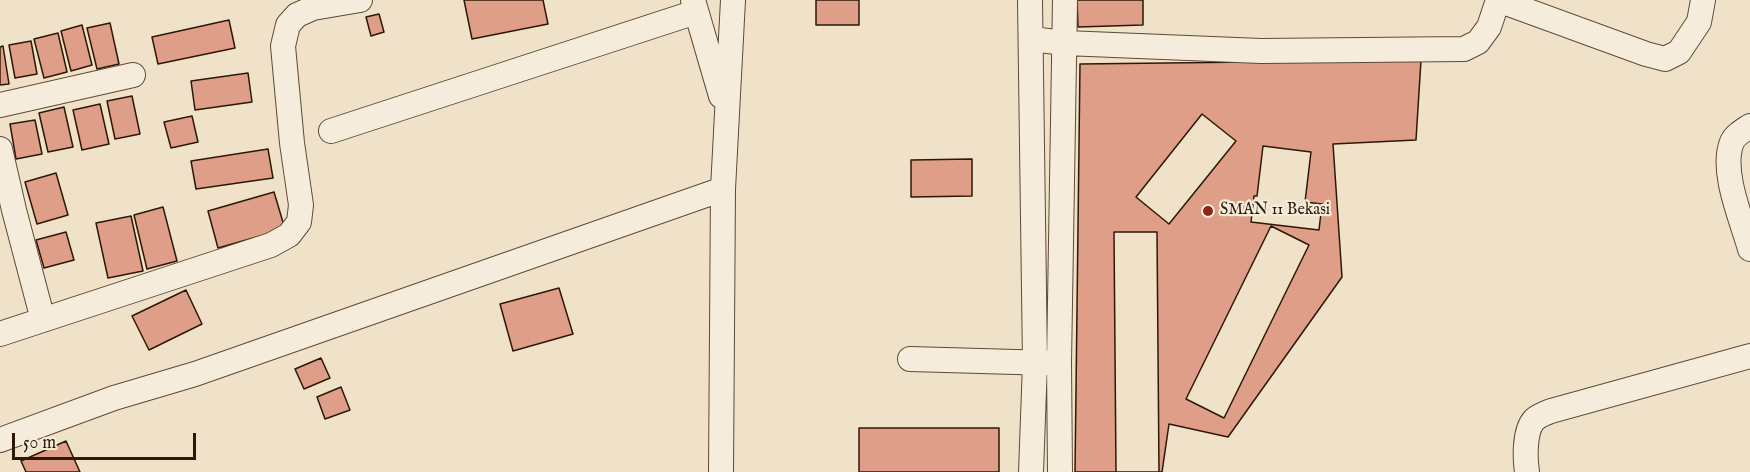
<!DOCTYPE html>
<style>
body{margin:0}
#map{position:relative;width:1750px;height:472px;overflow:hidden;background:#efe2c9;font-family:"IM FELL English",serif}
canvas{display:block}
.scale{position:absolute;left:12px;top:433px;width:184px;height:27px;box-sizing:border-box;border:3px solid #2d1805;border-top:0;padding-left:8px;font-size:18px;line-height:21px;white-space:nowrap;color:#2d1805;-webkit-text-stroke:4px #f5ecdc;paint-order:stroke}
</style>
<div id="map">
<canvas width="1750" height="472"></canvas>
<div class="scale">50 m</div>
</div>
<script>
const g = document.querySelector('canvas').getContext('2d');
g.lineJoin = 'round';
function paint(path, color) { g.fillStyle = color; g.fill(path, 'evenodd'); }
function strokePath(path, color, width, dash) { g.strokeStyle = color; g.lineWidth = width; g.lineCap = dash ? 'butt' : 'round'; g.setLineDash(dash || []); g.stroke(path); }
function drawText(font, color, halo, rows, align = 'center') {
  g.font = font + ' "IM FELL English",serif'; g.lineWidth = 4.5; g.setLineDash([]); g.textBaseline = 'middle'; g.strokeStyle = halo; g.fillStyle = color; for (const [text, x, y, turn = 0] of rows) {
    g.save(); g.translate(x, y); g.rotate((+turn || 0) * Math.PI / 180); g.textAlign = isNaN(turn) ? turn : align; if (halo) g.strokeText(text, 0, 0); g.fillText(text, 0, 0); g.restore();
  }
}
const building = new Path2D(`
 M464,0H543L548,24L472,39Z
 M816,0H859V25H816Z
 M1077,0H1143V25L1078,27Z
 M379,14L384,32L371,36L366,17Z
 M229,20L235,48L158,64L152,37Z
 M110,23L119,64L97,69L87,28Z
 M82,25L92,65L71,71L61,31Z
 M58,33L67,72L44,78L34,39Z
 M31,41L37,74L15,78L9,45Z
 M3,46L9,84L0,85V47Z
 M1421,60L1416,140L1333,144L1342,277L1228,437L1169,424L1162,472H1075L1080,64Z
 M248,73L252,102L195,110L191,81Z
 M132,96L140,134L115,139L107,101Z
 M100,104L109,144L82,150L73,110Z
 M64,107L73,147L48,152L39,113Z
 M1202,114L1236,141L1169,224L1136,197Z
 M192,116L198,142L171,148L164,122Z
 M35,120L42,154L16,159L10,124Z
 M1263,146L1311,152L1305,202L1322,204L1319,230L1251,222L1254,196H1257Z
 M268,149L273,178L196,189L191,161Z
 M972,159V196L911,197V160Z
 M56,173L68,215L37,224L25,182Z
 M274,192L285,229L218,248L208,211Z
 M163,207L177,261L147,269L134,215Z
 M131,216L143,271L108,278L96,223Z
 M1271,226L1309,245L1224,418L1186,399Z
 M66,232L74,260L44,268L36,240Z
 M1114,232H1157L1159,472H1116Z
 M559,288L573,334L513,351L500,304Z
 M186,290L202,324L149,350L132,316Z
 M321,358L330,378L304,389L295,369Z
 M341,387L350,410L325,419L317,397Z
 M859,428H999V472H859Z
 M66,441L80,472H26L21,461Z`);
paint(building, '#de9e88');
strokePath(building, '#2d1805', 1.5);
const minor = new Path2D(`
 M693,0L721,96
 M1030,0L1035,363L1031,472
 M1498,0L1646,54L1665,59L1679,52L1699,22L1703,0
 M1031,39L1065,43L1261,51L1464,49L1478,42L1489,27L1498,0
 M0,105L133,75
 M1750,126C1744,130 1735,135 1732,142C1720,171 1742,220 1750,249
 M331,131L696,12
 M0,149L14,210L43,320
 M0,334L271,245L289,235L299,222L301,205L292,143L283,46L288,25L297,15L313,8L360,0
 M910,359L1051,363
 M0,440L114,398L195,374L723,189
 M721,472L723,189L733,0
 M1060,472L1059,363L1065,0
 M1527,472C1525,459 1524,431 1534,420C1538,416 1546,413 1551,411L1750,356`);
strokePath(minor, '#5e4a36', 26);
strokePath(minor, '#f5ecdc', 24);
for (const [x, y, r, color] of [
 [1208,211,6,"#8f2418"]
]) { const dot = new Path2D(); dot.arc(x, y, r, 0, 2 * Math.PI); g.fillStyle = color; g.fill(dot); strokePath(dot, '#f5ecdc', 2); }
drawText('16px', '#2d1805', '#f5ecdc', [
 ["SMAN 11 Bekasi",1220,211]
], 'left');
</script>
